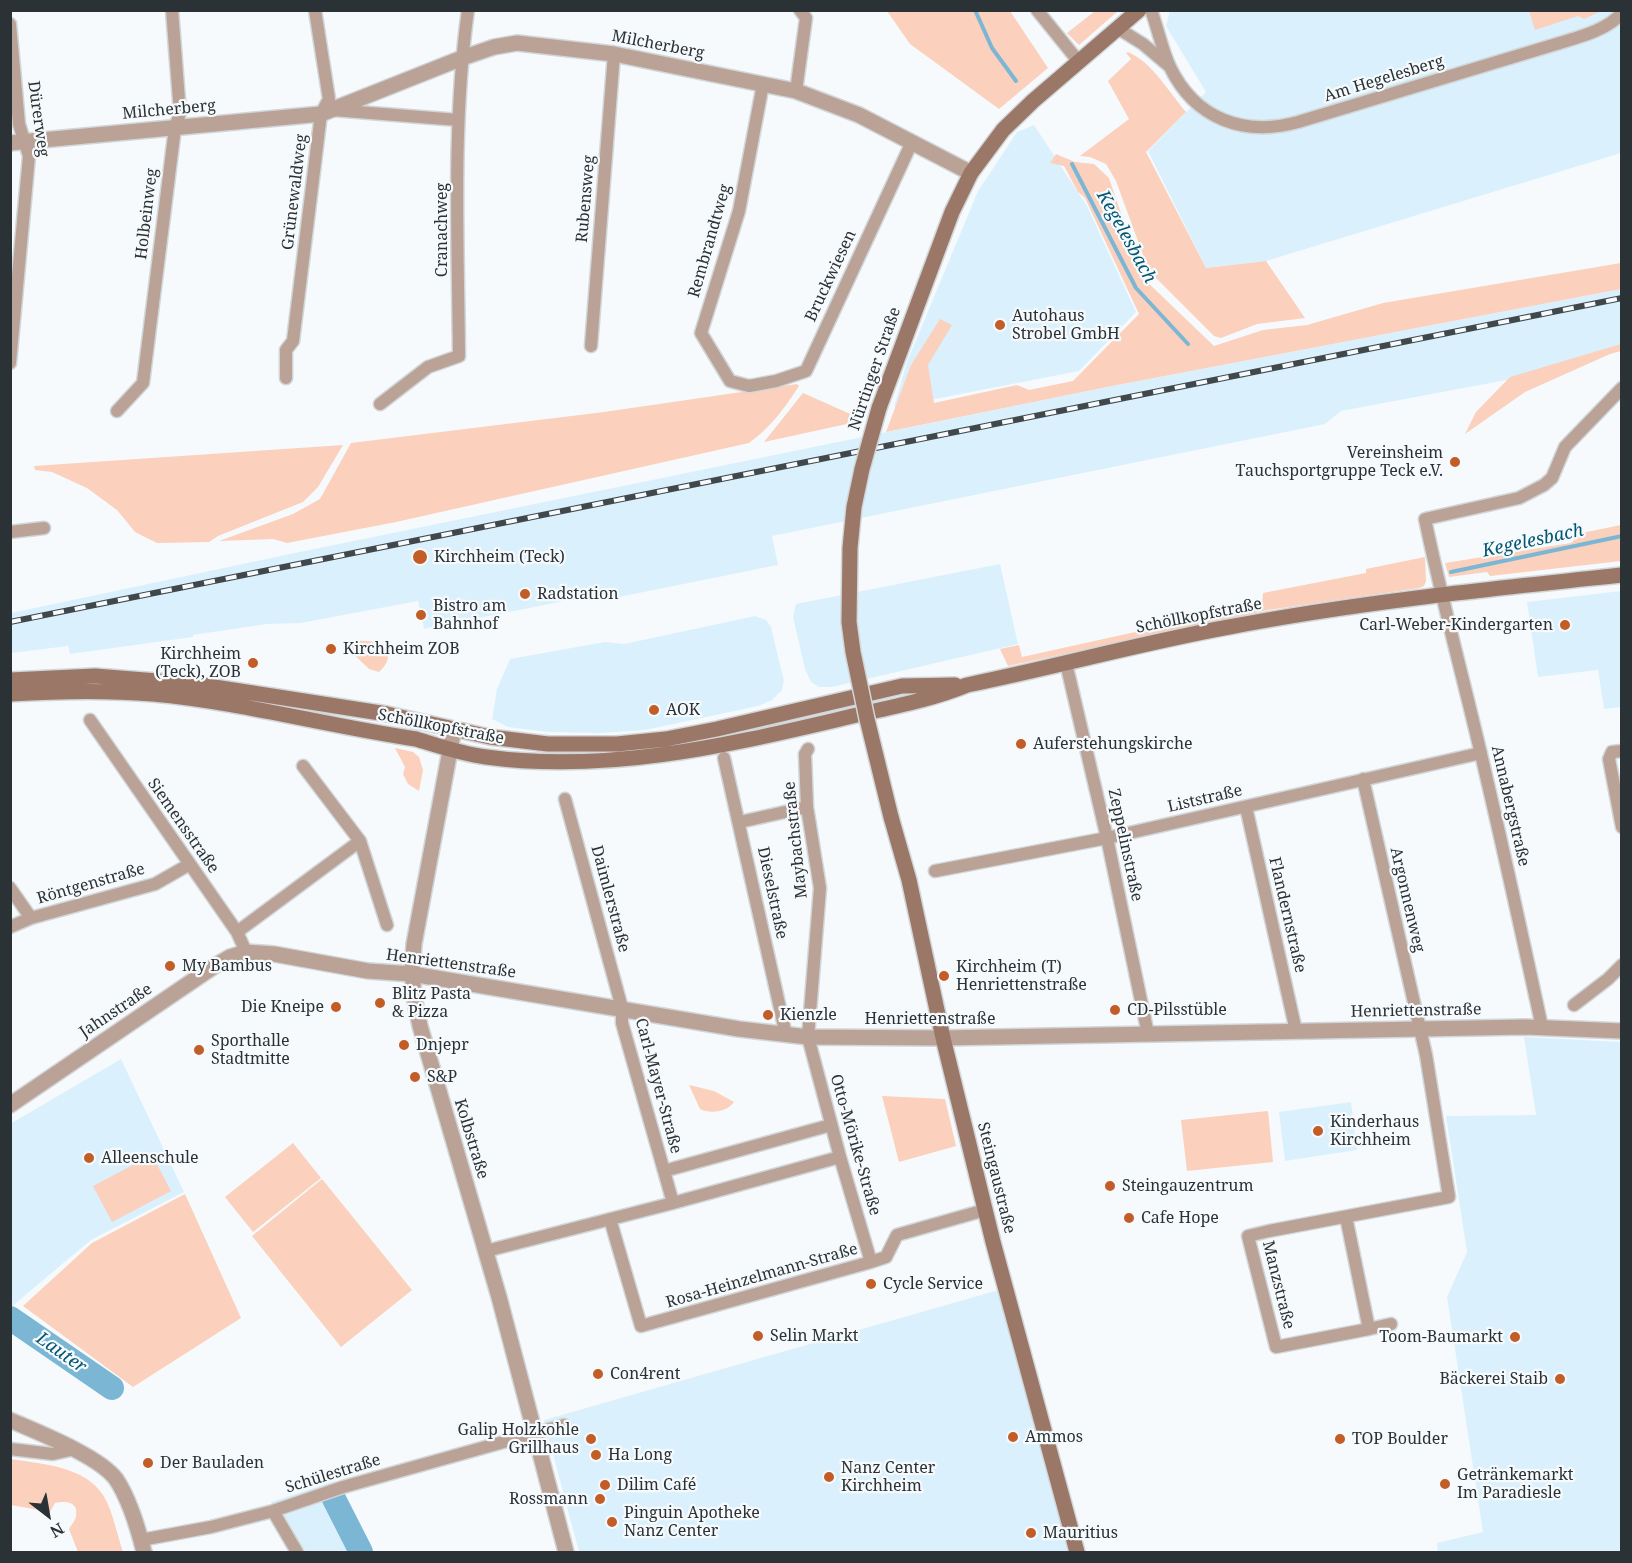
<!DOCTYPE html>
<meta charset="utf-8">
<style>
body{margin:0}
#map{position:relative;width:1632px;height:1563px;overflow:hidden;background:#f6fafc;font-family:"Noto Serif",serif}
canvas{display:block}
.frame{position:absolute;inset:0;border:12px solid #2a3236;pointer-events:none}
.north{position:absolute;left:18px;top:1485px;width:60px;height:60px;-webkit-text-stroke:4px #f6fafc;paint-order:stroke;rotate:149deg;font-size:16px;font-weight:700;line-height:24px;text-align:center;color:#2a3236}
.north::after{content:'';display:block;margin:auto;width:21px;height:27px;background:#2a3236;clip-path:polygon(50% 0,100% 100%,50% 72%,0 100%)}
</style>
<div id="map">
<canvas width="1632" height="1563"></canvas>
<div class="frame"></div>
<div class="north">N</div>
</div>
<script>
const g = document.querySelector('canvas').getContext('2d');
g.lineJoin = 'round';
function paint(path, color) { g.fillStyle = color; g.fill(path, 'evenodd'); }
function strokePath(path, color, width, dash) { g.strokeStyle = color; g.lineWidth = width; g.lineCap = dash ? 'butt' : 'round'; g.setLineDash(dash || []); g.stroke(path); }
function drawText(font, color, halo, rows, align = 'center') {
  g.font = font + ' "Noto Serif",serif'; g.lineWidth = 4.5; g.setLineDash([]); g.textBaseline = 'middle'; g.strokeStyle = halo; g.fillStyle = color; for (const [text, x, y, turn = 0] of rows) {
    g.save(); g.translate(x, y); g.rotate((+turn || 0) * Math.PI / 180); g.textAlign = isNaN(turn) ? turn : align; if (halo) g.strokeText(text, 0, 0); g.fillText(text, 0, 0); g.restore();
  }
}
paint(new Path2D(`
 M1170,11H1621V153L1266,261L1206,268L1148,151L1206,92L1166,26Z
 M1034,125L1087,206L1136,312L1079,371L894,407L907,362L978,191L1017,132Z
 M1621,289V348L1512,379L1341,411L1325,424L772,536L778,565L604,600L603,594L594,595L424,629L418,601L301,623L267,624L206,633L193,635V637L70,654L68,646L11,653V613L285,555L1112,386Z
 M1000,564L1018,644L832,687H819L811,682L805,669L793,617L796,604Z
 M1621,591V707L1604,709L1598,670L1538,677L1527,602Z
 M755,616L766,620L771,627L781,669L784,680L782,690L772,700L758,706L645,730L600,733L548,732L508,727L492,719L497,689L510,659L605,642L624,644Z
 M1524,1037L1621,1042V1552H1438L1437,1543L1483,1532L1447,1297L1467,1252L1446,1116L1536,1115Z
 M121,1059L184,1192L91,1240L11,1307L10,1124Z
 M1351,1102L1357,1150L1285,1161L1279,1112Z
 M1002,1289L1074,1552H579L544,1420Z
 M335,1481L369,1552H301L271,1502Z`), '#daf1fd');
paint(new Path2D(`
 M887,11H1010L1048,68L999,109L910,44Z
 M1095,11H1118L1079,45L1067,33Z
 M1529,11V10L1601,11L1584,19L1578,16L1535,30Z
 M1128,52C1153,63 1168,91 1186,112L1146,152L1206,268L1266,261L1305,318L1257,324L1221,338L1214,336L1149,271L1116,181L1106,164L1090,157L1080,156L1129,119L1108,81L1131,59L1126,53Z
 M1056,154L1075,162L1094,164L1109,178L1143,278L1214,346L1263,330L1307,325L1383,303L1621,263V289L1112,386L886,432L911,365L940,319L952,325L928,365L934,403L1017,385L1029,390L1073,381L1139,314L1085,198L1078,192L1064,166L1050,163Z
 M1621,344V351L1610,354L1525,392L1465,434L1476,412L1510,377Z
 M797,384L799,386C783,410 772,426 749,443L396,522L287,543L273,539L219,541L293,514L320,499L351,443L604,412Z
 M803,393L857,417L856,422L764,442Z
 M343,445L318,487L303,502L218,536L209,542L157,543L135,532L117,510L87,488L52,472L35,470L34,466Z
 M1621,525V561L1490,576L1487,572L1449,577L1445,563L1571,543L1582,533Z
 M1425,557L1426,581L1424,586L1419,588L1268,610L1008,666L1000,649L1019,645L1022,657L1262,604L1263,593L1366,573V569Z
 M347,641C361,641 386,638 388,656C388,663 384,667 379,672L369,669L346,647L345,642Z
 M395,748L413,752L419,757L423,770L419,791L408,784L403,774L405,767Z
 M689,1085L714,1091L734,1102C727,1112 711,1114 700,1109Z
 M882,1096L945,1099L956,1146L899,1162Z
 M1268,1111L1273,1162L1187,1171L1181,1120Z
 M293,1143L321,1178L253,1232L225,1197Z
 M152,1155L171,1191L112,1222L93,1186Z
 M322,1179L412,1290L341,1347L252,1236Z
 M185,1194L241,1318L133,1387L23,1306L92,1243Z
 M11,1459C42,1464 84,1466 103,1495C113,1511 117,1535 123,1552H78L69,1529C71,1525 76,1520 76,1516C79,1501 64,1501 55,1503L50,1512L11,1505Z`), '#fbd0bc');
strokePath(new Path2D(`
 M975,10L992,48L1016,81
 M1072,164L1136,288L1188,344
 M1451,572L1622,536`), '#7bb7d4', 4);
strokePath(new Path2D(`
 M10,1318L112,1388
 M334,1499L361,1552`), '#7bb7d4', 24);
const minor = new Path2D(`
 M1037,10L1079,62
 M1151,10C1158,29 1162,50 1170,67C1195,119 1244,137 1298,122L1563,42C1583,36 1608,29 1622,13
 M10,24L19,124L29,156L10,363
 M1119,29L1143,44L1169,66
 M763,84L739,211L701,333L730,381L749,386L776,381L806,371L912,142
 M796,91L806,18L800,10
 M333,110L458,120
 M591,346L614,54
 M286,378V350L293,341L321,114L329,99L315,10
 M380,404L428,367L459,356C458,241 452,125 468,10
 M117,411L143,383L175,128L180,113L172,10
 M10,532L44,528
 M1066,663L1107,838L1148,1034
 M90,720L237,932L246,952
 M808,749L805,754L807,807L820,888L808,1037L840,1157L871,1262
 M1622,751L1612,752L1609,759L1622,827
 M724,758L786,1035
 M303,766L360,841L387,925
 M565,799L622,1008V1023L664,1171
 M1246,807L1296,1031
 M740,822L807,807
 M935,871L1107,838L1481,753
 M10,888L31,918
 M10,927L31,918L155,884L190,864
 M237,932L360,841
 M1574,1005L1608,979L1622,965
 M1542,1027C1522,935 1502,842 1480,750C1462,673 1441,597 1425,519L1519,498L1544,485L1552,478L1565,447L1622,388
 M673,1203L664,1171L831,1125
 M1346,1217L1369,1329L1276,1347L1248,1236L1269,1231L1449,1197L1426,1055L1363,779
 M610,1219L641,1326L871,1262L886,1257L897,1235L985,1210
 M486,1251L673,1203L840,1157
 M1369,1329L1391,1324
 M10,1449L53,1454L75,1449
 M273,1511L297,1552
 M141,1540L211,1527L273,1511L343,1487L564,1425`);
const tertiary = new Path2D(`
 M10,143L321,114L462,58L494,47L517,43L614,54L796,91L859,115L971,173
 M454,729L414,944L412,974L415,1002L420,1026L499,1297L566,1552
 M10,1105L213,967L230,957L246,952L274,954L368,971L412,974L739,1029L808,1037L943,1038L1526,1027L1622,1031
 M10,1420C37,1432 99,1456 116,1479C130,1500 138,1528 144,1552`);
const secondary = new Path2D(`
 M879,408L952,212L971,173L1003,130L1033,101L1139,10
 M10,680L95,676L195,684L387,714L490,737L548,744H617L666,739L717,729L902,686L955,685
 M10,694C58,691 106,690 153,694C241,702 328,726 416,739C439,746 462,754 486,757C604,773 721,747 836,720C879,709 926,702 967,685C1055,667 1141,643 1229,627C1359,602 1490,589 1622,575
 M891,817L909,880L943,1038L993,1242L1077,1552`);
strokePath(minor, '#d1d6d8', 15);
strokePath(tertiary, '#d1d6d8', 18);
strokePath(secondary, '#d1d6d8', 18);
strokePath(minor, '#bba297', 12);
strokePath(tertiary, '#bba297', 15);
strokePath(secondary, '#9b7767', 15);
const rail = new Path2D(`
 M10,622L1622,298`);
strokePath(rail, '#40484c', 6);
strokePath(rail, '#f6fafc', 4, [11]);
const secondaryBridge = new Path2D(`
 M879,408L862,469L854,507L850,548L849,622L853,652L867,719L891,817`);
strokePath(secondaryBridge, '#d1d6d8', 18, []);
strokePath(secondaryBridge, '#9b7767', 15);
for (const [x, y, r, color] of [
 [1000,325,6,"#c25d28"],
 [1455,462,6,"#c25d28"],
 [420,557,8,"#c25d28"],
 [525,594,6,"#c25d28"],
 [421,615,6,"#c25d28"],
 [1565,625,6,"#c25d28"],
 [331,649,6,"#c25d28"],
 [253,663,6,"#c25d28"],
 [654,710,6,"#c25d28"],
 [1021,744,6,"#c25d28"],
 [170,966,6,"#c25d28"],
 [944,976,6,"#c25d28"],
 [380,1003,6,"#c25d28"],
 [336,1007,6,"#c25d28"],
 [1115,1010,6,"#c25d28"],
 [768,1015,6,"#c25d28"],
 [404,1045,6,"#c25d28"],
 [199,1050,6,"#c25d28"],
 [415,1077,6,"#c25d28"],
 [1318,1131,6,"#c25d28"],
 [89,1158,6,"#c25d28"],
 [1110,1186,6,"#c25d28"],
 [1129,1218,6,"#c25d28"],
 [871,1284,6,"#c25d28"],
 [758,1336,6,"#c25d28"],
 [1515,1337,6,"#c25d28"],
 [598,1374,6,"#c25d28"],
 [1560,1379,6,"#c25d28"],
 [1013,1437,6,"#c25d28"],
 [591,1439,6,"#c25d28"],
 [1340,1439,6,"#c25d28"],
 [596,1455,6,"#c25d28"],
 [148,1463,6,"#c25d28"],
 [829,1477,6,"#c25d28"],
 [1445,1484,6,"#c25d28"],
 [605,1485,6,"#c25d28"],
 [600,1499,6,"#c25d28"],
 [612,1522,6,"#c25d28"],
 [1031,1533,6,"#c25d28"]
]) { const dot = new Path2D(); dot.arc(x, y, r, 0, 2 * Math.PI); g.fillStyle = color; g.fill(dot); strokePath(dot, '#f6fafc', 2); }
drawText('16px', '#2a3236', '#f6fafc', [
 ["Milcherberg",658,45,11],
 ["Am Hegelesberg",1384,79,-17],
 ["Milcherberg",169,110,-5],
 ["Dürerweg",38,119,82],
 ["Grünewaldweg",295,192,-83],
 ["Rubensweg",586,199,-85],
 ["Holbeinweg",147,214,-83],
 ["Cranachweg",442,230,-90],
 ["Rembrandtweg",710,241,-74],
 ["Bruckwiesen",831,276,-65],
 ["Nürtinger Straße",875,369,-71],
 ["Schöllkopfstraße",1199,616,-11],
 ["Schöllkopfstraße",441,727,11],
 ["Liststraße",1205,799,-13],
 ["Annabergstraße",1510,806,77],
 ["Siemensstraße",183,826,55],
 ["Maybachstraße",796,840,-96],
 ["Zeppelinstraße",1125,845,78],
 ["Röntgenstraße",91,884,-16],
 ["Dieselstraße",772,893,78],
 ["Daimlerstraße",610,899,75],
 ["Argonnenweg",1407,900,77],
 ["Flandernstraße",1287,915,77],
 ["Henriettenstraße",451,964,8],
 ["Jahnstraße",116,1011,-34],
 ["Henriettenstraße",1416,1011,-1],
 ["Henriettenstraße",930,1019],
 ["Carl-Mayer-Straße",658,1086,75],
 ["Kolbstraße",471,1139,73],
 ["Otto-Mörike-Straße",855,1145,74],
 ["Steingaustraße",996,1178,76],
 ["Rosa-Heinzelmann-Straße",762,1276,-16],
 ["Manzstraße",1278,1285,76],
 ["Schülestraße",333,1474,-17]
]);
drawText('16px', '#2a3236', '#f6fafc', [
 ["Autohaus",1012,316],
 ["Strobel GmbH",1012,334],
 ["Vereinsheim",1443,453,"right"],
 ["Tauchsportgruppe Teck e.V.",1443,471,"right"],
 ["Kirchheim (Teck)",434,557],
 ["Radstation",537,594],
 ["Bistro am",433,606],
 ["Bahnhof",433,624],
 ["Carl-Weber-Kindergarten",1553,625,"right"],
 ["Kirchheim ZOB",343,649],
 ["Kirchheim",241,654,"right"],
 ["(Teck), ZOB",241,672,"right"],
 ["AOK",666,710],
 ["Auferstehungskirche",1033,744],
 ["My Bambus",182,966],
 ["Kirchheim (T)",956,967],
 ["Henriettenstraße",956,985],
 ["Blitz Pasta",392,994],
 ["& Pizza",392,1012],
 ["Die Kneipe",324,1007,"right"],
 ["CD-Pilsstüble",1127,1010],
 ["Kienzle",780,1015],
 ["Sporthalle",211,1041],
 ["Stadtmitte",211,1059],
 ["Dnjepr",416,1045],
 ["S&P",427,1077],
 ["Kinderhaus",1330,1122],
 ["Kirchheim",1330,1140],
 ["Alleenschule",101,1158],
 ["Steingauzentrum",1122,1186],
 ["Cafe Hope",1141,1218],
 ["Cycle Service",883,1284],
 ["Selin Markt",770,1336],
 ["Toom-Baumarkt",1503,1337,"right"],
 ["Con4rent",610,1374],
 ["Bäckerei Staib",1548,1379,"right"],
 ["Galip Holzkohle",579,1430,"right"],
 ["Grillhaus",579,1448,"right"],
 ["Ammos",1025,1437],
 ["TOP Boulder",1352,1439],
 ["Ha Long",608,1455],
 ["Der Bauladen",160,1463],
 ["Nanz Center",841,1468],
 ["Kirchheim",841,1486],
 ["Getränkemarkt",1457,1475],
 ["Im Paradiesle",1457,1493],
 ["Dilim Café",617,1485],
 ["Rossmann",588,1499,"right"],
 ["Pinguin Apotheke",624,1513],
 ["Nanz Center",624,1531],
 ["Mauritius",1043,1533]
], 'left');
drawText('italic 18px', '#045774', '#f6fafc', [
 ["Kegelesbach",1126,237,61],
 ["Kegelesbach",1533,541,-12],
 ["Lauter",61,1353,35]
]);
</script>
